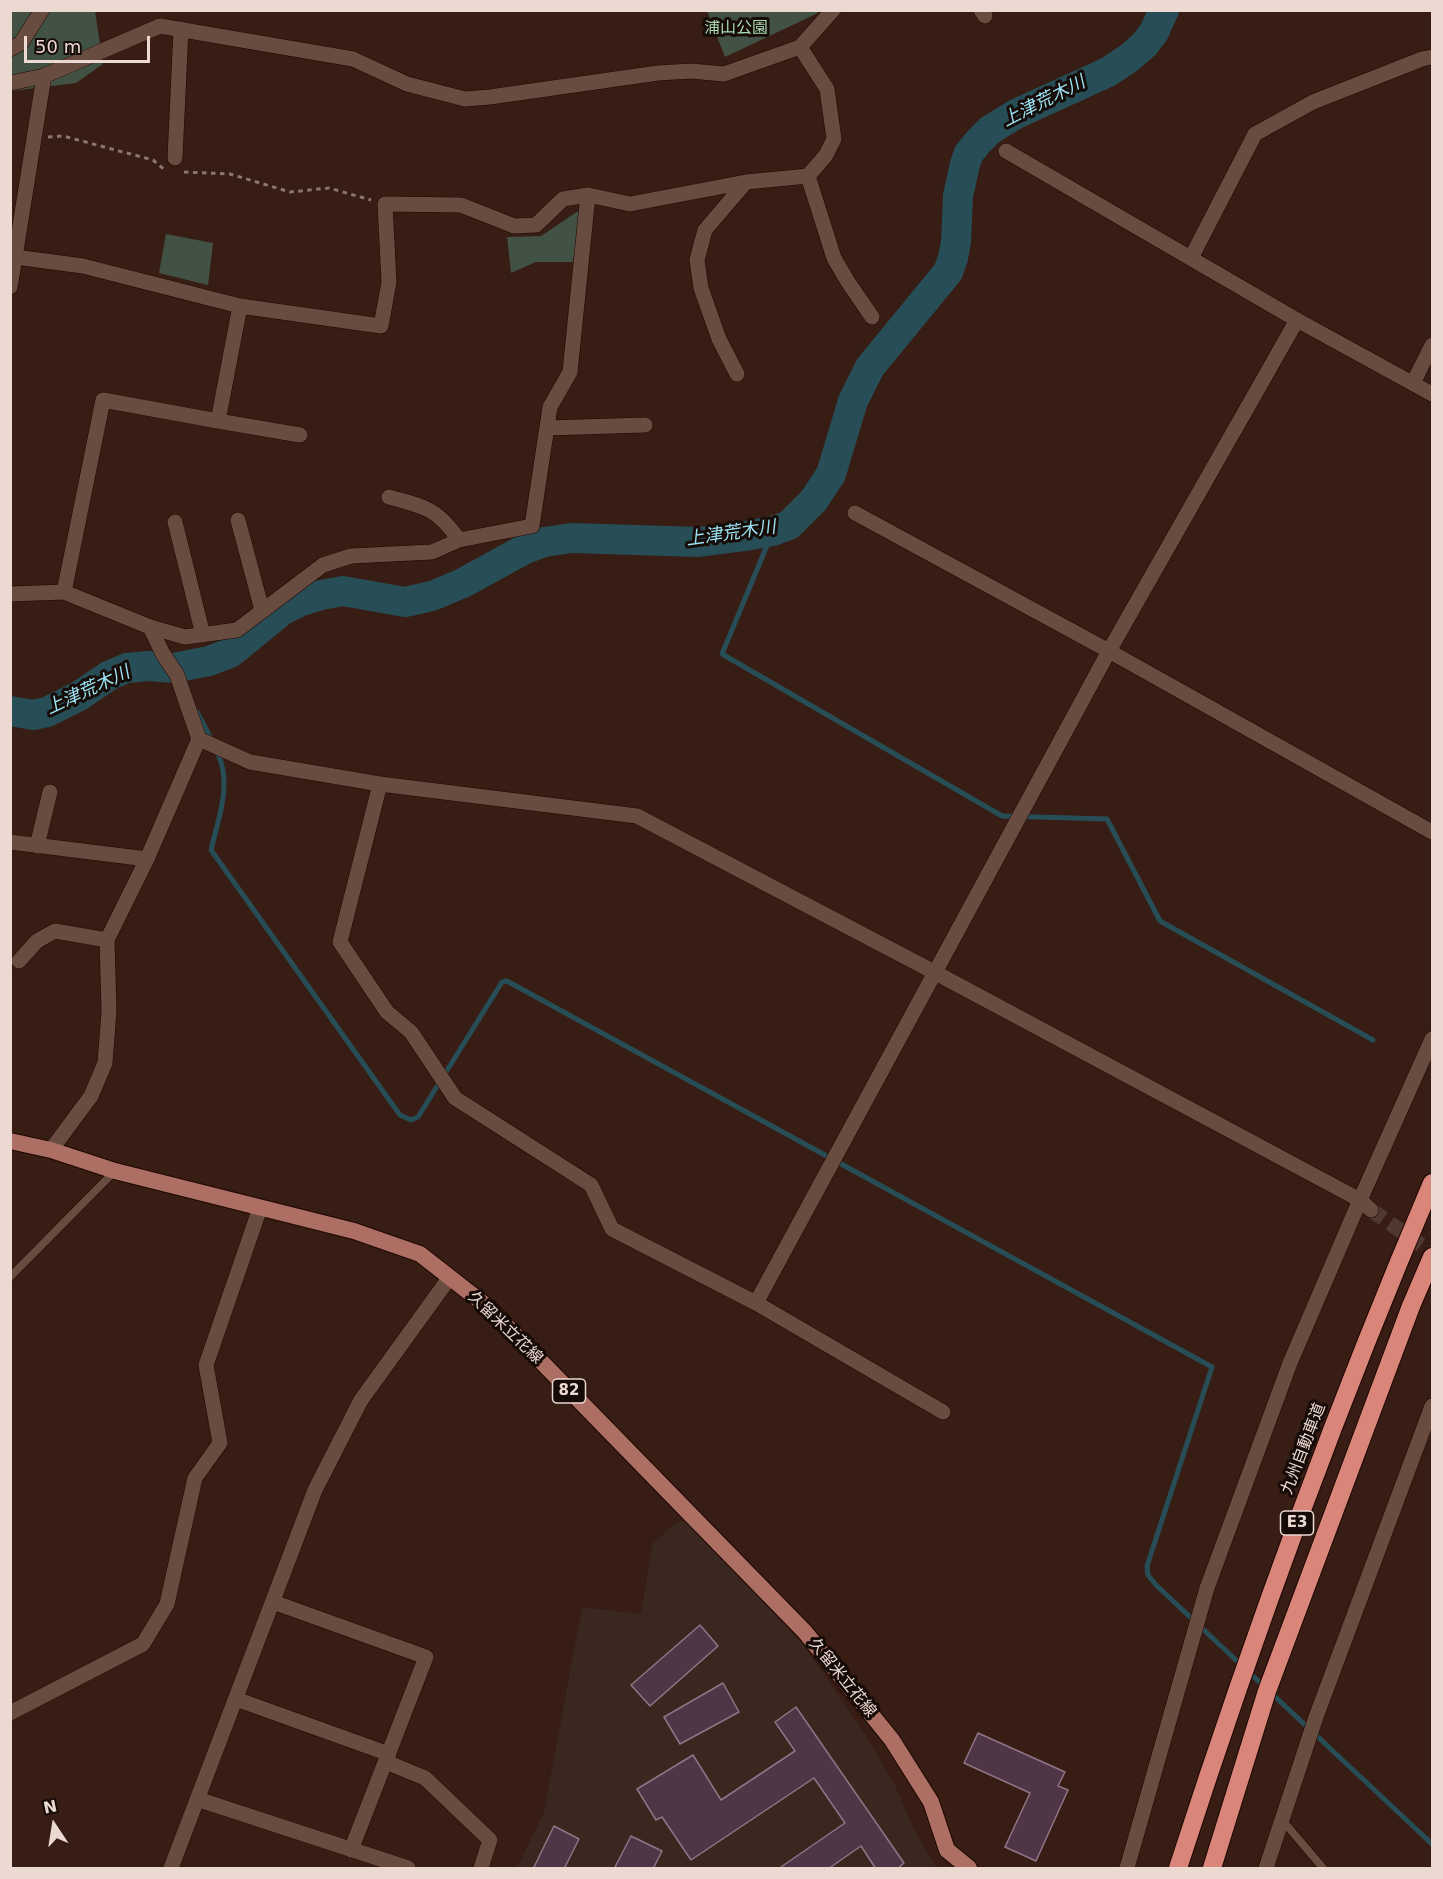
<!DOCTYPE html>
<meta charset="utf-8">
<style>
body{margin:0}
#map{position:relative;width:1443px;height:1879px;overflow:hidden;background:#371d13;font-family:"DejaVu Sans",sans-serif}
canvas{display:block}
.frame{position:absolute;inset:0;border:12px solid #ebd9d2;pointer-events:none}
.north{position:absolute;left:24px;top:1795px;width:60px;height:60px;-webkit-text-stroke:4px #160b07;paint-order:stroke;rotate:348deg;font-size:16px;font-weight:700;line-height:24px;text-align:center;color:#ebd9d2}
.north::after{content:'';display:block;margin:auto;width:21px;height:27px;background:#ebd9d2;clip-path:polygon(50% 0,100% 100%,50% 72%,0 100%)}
.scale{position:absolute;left:24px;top:36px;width:126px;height:27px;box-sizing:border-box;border:3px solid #ebd9d2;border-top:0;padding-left:8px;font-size:18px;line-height:21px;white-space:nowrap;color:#ebd9d2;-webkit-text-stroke:4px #160b07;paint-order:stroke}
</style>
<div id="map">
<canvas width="1443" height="1879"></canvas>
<div class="frame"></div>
<div class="north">N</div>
<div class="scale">50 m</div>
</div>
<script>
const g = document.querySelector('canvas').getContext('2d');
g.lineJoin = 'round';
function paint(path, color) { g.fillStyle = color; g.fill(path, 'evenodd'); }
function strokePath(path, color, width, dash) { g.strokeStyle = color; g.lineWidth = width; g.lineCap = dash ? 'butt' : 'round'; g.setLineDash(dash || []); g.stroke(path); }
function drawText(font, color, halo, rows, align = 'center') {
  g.font = font + ' "DejaVu Sans","Noto Sans JP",sans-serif'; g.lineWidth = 6; g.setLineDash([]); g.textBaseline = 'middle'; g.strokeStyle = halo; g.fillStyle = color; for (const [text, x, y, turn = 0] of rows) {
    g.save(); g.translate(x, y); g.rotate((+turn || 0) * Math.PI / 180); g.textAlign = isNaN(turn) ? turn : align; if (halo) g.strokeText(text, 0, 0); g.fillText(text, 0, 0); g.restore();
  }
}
paint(new Path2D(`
 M678,1521L688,1522L802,1643L865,1734L895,1785L914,1830L937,1868H517L544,1812L582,1607L641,1614L652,1544Z`), '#392720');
paint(new Path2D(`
 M10,11H95L103,64L76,83L11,91Z
 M707,11H819L816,14L725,57Z
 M581,209L573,262H536L511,273L507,237L541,236Z
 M166,234L213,243L208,285L159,273Z`), '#415143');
strokePath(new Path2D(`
 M773,531L722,654L1002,816L1107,819L1160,921L1373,1040
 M197,712L212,741
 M217,752C233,783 218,819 211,850L400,1115L411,1120L418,1117L502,982L507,981L1212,1367L1147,1566L1148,1575L1156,1585L1432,1844`), '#274e57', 5);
strokePath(new Path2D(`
 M10,711L33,715L47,712L79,696L110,675L127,668L148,666L174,668L209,661L230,653L239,646L283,610L299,602L321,595L343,591L405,602L432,596L463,583L523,550L544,542L572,538L699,542L745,536L773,531L789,525L814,500L831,474L853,401L870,367L948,272L953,258L956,242L958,196L965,164L969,153L979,141L990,130L1016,114L1108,72L1129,58L1144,45L1154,32L1164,10`), '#274e57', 30);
const building = new Path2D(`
 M700,1625L718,1646L650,1706L631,1685Z
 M723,1683L739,1712L680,1744L664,1717Z
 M796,1707L904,1863L897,1869H876L861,1846L828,1869H778L845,1823L814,1778L691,1860L662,1817L656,1820L637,1789L693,1755L721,1800L795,1751L775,1722Z
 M978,1733L1065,1772L1058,1786L1068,1790L1036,1861L1005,1847L1030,1793L964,1763Z
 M554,1826L579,1839L564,1869H533Z
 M631,1836L662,1851L653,1869H614Z`);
paint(building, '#4f3646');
strokePath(building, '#917486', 1.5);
strokePath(new Path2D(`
 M1371,1210L1432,1253`), '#523930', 15, [15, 8]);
const service = new Path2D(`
 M10,1277L114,1172
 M1283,1821L1323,1868`);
const minor = new Path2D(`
 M981,10L985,16
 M10,49L21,43L42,10
 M44,76L15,257L83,266L240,306L381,326L389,282L385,204L461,205L514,226L536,225L563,199L588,195L630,204L746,182L808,176L826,155L834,139L827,89L800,47
 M10,83L44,76L160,26L353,59L407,84L465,99L490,97L658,73L691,71L724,74L800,47L833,10
 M1006,151L1297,320L1432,394
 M175,158L181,29
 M808,176L834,258L848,282L872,317
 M1191,258L1255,134L1313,102L1422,59L1432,57
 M10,287L15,257
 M737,374L719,339L701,288L697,260L705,230L746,182
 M1413,383L1432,345
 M218,421L300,435
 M547,428L645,425
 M389,497C425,507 437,508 459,540L532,526L550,407L570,372L588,195
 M855,513L1109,651L1432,832
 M238,520L262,610
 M175,522L203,635
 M64,592L103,400L218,421L240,306
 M10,594L64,592L150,627L163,654L177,675L199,739L147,859L107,940L109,1011L105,1063L91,1096L51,1150
 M150,627L185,637L237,630L323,565L351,556L432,552L459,540
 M199,739L250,762L380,784L637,816L934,972L1360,1200L1371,1210
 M380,784L340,942L387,1012L411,1032L455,1098L591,1185L612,1229L756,1303L943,1412
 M10,842L147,859
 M37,846L50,792
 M19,961L37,941L55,931L107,940
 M756,1303L1109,651L1297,320
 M273,1602L426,1657L351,1850
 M236,1699L389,1754
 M10,1713L143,1644L167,1604L195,1478L220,1443L206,1365L260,1208
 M386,1762L425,1778L490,1840L481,1868
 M197,1799L408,1868
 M171,1868L315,1490L361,1400L450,1277
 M1127,1868L1207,1588L1290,1363L1360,1200L1432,1039
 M1266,1868L1316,1717L1432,1406`);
const primary = new Path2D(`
 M10,1141L51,1150L115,1171L354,1231L420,1254L489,1308L805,1632L892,1740L931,1802L947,1850L969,1868`);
const motorway = new Path2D(`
 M1178,1868C1253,1636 1336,1408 1432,1183
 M1212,1868L1267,1691L1411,1306L1432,1257`);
strokePath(service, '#1d0701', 9);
strokePath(minor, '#1d0701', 16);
strokePath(primary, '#1d0701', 18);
strokePath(motorway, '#1d0701', 20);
strokePath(new Path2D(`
 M48,137L63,136L153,160L166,171
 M184,172L230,174L290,192L329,188L371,200`), '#8c766e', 3, [4.5, 4.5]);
strokePath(service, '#694c40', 8);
strokePath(minor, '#694c40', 15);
strokePath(primary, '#ad6e63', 16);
strokePath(motorway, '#da857a', 18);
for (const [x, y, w] of [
 [569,1391,33],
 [1297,1523,33]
]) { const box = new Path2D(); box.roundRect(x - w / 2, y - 12, w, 24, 4.5); g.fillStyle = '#160b07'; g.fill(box); strokePath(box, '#ebd9d2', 1.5); }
drawText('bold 15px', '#ebd9d2', null, [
 ["82",569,1391],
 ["E3",1297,1523]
]);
drawText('16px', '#a8d9b0', '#160b07', [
 ["浦山公園",736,29]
]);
drawText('16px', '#ebd9d2', '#160b07', [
 ["久留米立花線",505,1328,44],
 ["九州自動車道",1304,1449,-69],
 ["久留米立花線",842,1678,51]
]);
drawText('italic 18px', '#99e3f4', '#160b07', [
 ["上津荒木川",1044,102,-27],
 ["上津荒木川",731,534,-8],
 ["上津荒木川",88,691,-25]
]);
</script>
